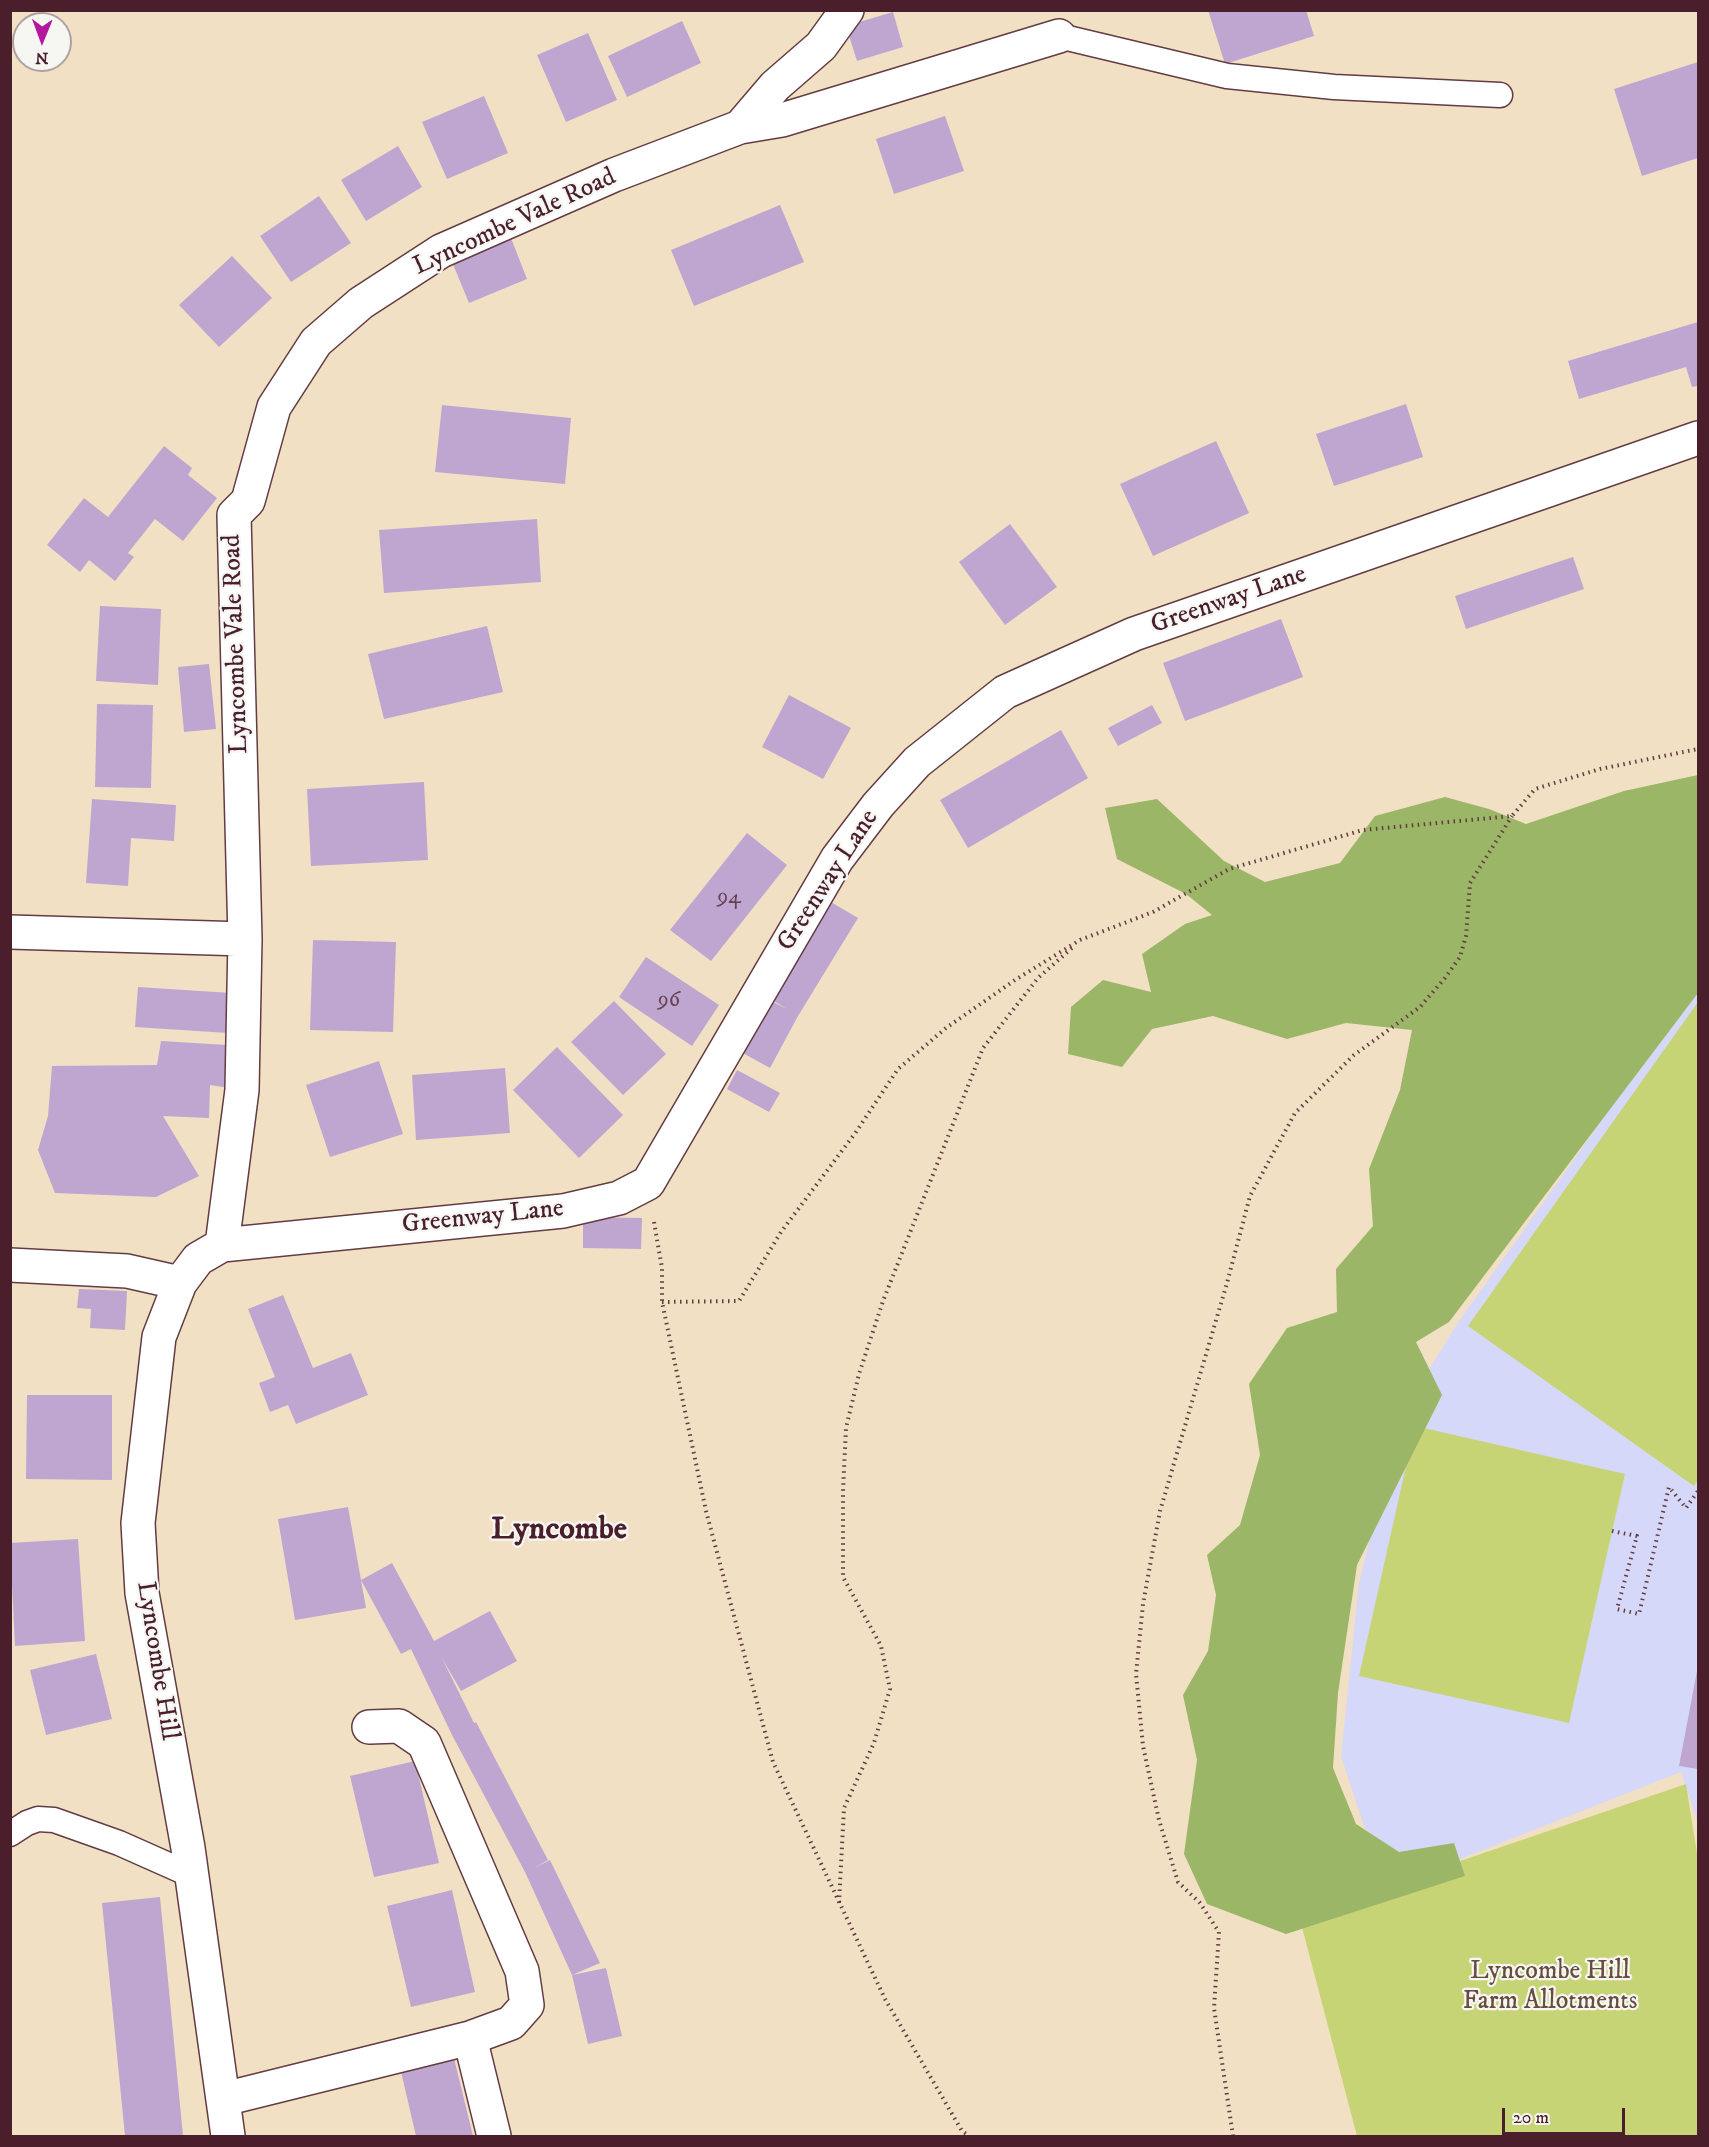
<!DOCTYPE html>
<style>
body{margin:0}
#map{position:relative;width:1709px;height:2147px;overflow:hidden;background:#f1e0c4;font-family:"IM FELL DW Pica",serif}
canvas{display:block}
.frame{position:absolute;inset:0;border:12px solid #4a1f2b;pointer-events:none}
.north{position:absolute;left:12px;top:12px;width:60px;height:60px;box-sizing:border-box;background:#f6f6f2;border:2px solid #b1a0a2;border-radius:50%;rotate:181deg;font-size:16px;font-weight:700;line-height:24px;text-align:center;color:#4a1f2b}
.north::after{content:'';display:block;margin:auto;width:21px;height:27px;background:#b5179e;clip-path:polygon(50% 0,100% 100%,50% 72%,0 100%)}
.scale{position:absolute;left:1502px;top:2108px;width:123px;height:27px;box-sizing:border-box;border:3px solid #4a1f2b;border-top:0;padding-left:8px;font-size:18px;line-height:21px;white-space:nowrap;color:#4a1f2b;-webkit-text-stroke:4px #f6f6f2;paint-order:stroke}
</style>
<div id="map">
<canvas width="1709" height="2147"></canvas>
<div class="frame"></div>
<div class="north">N</div>
<div class="scale">20 m</div>
</div>
<script>
const g = document.querySelector('canvas').getContext('2d');
g.lineJoin = 'round';
function paint(path, color) { g.fillStyle = color; g.fill(path, 'evenodd'); }
function strokePath(path, color, width, dash) { g.strokeStyle = color; g.lineWidth = width; g.lineCap = dash ? 'butt' : 'round'; g.setLineDash(dash || []); g.stroke(path); }
function drawText(font, color, halo, rows, align = 'center') {
  g.font = font + ' "IM FELL DW Pica",serif'; g.lineWidth = 4.5; g.setLineDash([]); g.textBaseline = 'middle'; g.strokeStyle = halo; g.fillStyle = color; for (const [text, x, y, turn = 0] of rows) {
    g.save(); g.translate(x, y); g.rotate((+turn || 0) * Math.PI / 180); g.textAlign = isNaN(turn) ? turn : align; if (halo) g.strokeText(text, 0, 0); g.fillText(text, 0, 0); g.restore();
  }
}
paint(new Path2D(`
 M1698,985V1823L1681,1772L1445,1865L1397,1855L1365,1829L1341,1756L1359,1583L1399,1418L1457,1324Z`), '#d5d8f9');
paint(new Path2D(`
 M1698,1002V1480L1694,1486L1468,1326Z
 M1415,1426L1625,1474L1569,1723L1359,1676Z
 M1686,1784L1698,1860V2136H1357L1299,1916Z`), '#c6d476');
paint(new Path2D(`
 M1698,775V993L1449,1322L1416,1342L1442,1395L1357,1565L1338,1693L1333,1768L1356,1824L1399,1852L1454,1843L1465,1876L1286,1934L1207,1904L1184,1854L1197,1760L1183,1695L1208,1651L1216,1595L1207,1555L1240,1525L1260,1455L1249,1384L1287,1328L1337,1312L1336,1269L1373,1226L1369,1169L1400,1090L1412,1030L1346,1023L1287,1039L1213,1016L1152,1029L1122,1067L1068,1054L1071,1007L1103,980L1151,992L1142,954L1185,924L1212,915L1186,894L1117,859L1105,808L1157,799L1224,861L1265,882L1340,863L1375,816L1445,797L1489,809L1526,824L1624,791Z`), '#9cb667');
paint(new Path2D(`
 M1208,10H1306L1314,36L1225,64Z
 M893,12L903,47L857,61L846,26Z
 M682,21L701,63L627,97L608,56Z
 M588,33L617,100L566,122L537,55Z
 M1698,62V158L1642,176L1614,89Z
 M484,96L508,153L447,179L422,122Z
 M945,116L964,171L894,194L876,139Z
 M398,146L422,187L366,221L341,180Z
 M319,196L351,243L291,282L260,236Z
 M780,205L804,262L694,306L671,250Z
 M509,233L527,279L469,303L450,257Z
 M232,256L272,298L219,347L179,305Z
 M1698,322V386L1692,387L1686,367L1579,399L1568,361Z
 M1406,404L1423,457L1334,486L1316,434Z
 M442,405L571,418L565,484L435,472Z
 M1216,441L1249,513L1153,556L1120,484Z
 M164,446L192,468L188,475L217,498L183,541L155,519L128,553L134,557L115,581L89,560L80,572L47,545L84,498L108,517Z
 M537,519L541,582L384,593L379,530Z
 M1010,524L1057,587L1005,625L959,562Z
 M1573,557L1584,589L1466,629L1455,596Z
 M100,606L161,609L158,685L96,681Z
 M1281,619L1303,677L1185,721L1163,663Z
 M487,626L503,692L384,719L368,654Z
 M209,664L216,729L184,732L178,667Z
 M789,695L851,728L823,779L762,747Z
 M97,704L153,705L151,788L95,787Z
 M1152,705L1162,723L1118,746L1108,728Z
 M1061,730L1088,778L968,848L940,800Z
 M424,782L428,860L311,866L307,789Z
 M92,799L176,805L174,841L131,838L128,886L86,883Z
 M747,833L787,865L711,961L670,930Z
 M824,898L858,918L798,1016L770,1068L739,1051L767,999L787,1009L764,995Z
 M313,940L396,942L393,1032L310,1030Z
 M646,957L719,1005L692,1046L619,997Z
 M138,987L231,993L228,1033L135,1027Z
 M614,1001L666,1054L623,1095L571,1042Z
 M161,1041L243,1046L242,1090L210,1085L209,1118L163,1116L199,1176L156,1197L55,1193L38,1150L48,1116L52,1066L157,1065Z
 M557,1047L623,1115L579,1158L513,1090Z
 M379,1061L403,1134L330,1157L306,1085Z
 M505,1068L510,1133L416,1140L412,1075Z
 M737,1070L780,1093L769,1112L727,1089Z
 M583,1217L642,1218L641,1249L583,1248Z
 M79,1289L127,1291L125,1330L90,1328L91,1309L77,1308Z
 M283,1295L313,1368L351,1353L368,1395L296,1424L288,1405L270,1412L259,1383L275,1377L248,1309Z
 M27,1395H112V1480L26,1479Z
 M348,1507L361,1580L392,1563L434,1641L490,1611L517,1661L461,1691L442,1658L474,1723L476,1722L548,1860L534,1868L550,1860L600,1963L572,1975L525,1872L452,1735L411,1649L401,1654L361,1580L366,1608L295,1620L278,1519Z
 M78,1539L85,1641L15,1646L10,1543Z
 M96,1654L112,1719L46,1735L30,1670Z
 M1697,1671H1698V1769L1679,1766Z
 M415,1761L439,1863L374,1877L350,1776Z
 M452,1890L475,1992L411,2007L387,1906Z
 M160,1897L183,2136H125L102,1903Z
 M606,1968L622,2036L588,2044L572,1975Z
 M452,2050L473,2136H416L399,2063Z`), '#bea6d1');
const lane = new Path2D(`
 M1059,36L1227,76L1334,87L1500,95
 M10,1834L27,1823L38,1819L54,1820L119,1843L191,1875`);
const street = new Path2D(`
 M740,127L782,120L1059,36
 M10,932L245,939
 M222,1245L242,1090L245,939L234,515L248,501L274,407L316,342L361,303L441,251L614,175L740,127L775,86L821,46L847,10
 M10,1265L127,1271L180,1283
 M470,2038L494,2136
 M224,2099L470,2038L511,2023L527,2005L522,1971L424,1743L399,1726L369,1727
 M228,2136L188,1848L142,1593L138,1523L159,1337L180,1283L198,1259L222,1245L563,1211L619,1198L648,1183L837,859L878,805L917,762L1005,692L1134,634L1698,438`);
strokePath(lane, '#633c42', 27);
strokePath(street, '#633c42', 36);
strokePath(new Path2D(`
 M654,1222L662,1268V1302L706,1511L773,1762L885,1999L962,2131L969,2136
 M662,1302L739,1301L781,1232L856,1132L898,1069L946,1028L1015,980L1080,940L1153,912L1229,869L1363,830L1512,816L1535,789L1600,769L1698,749
 M1612,1531L1637,1536L1617,1609L1639,1614L1669,1487L1686,1508L1698,1491
 M839,1903L844,1808L874,1743L890,1689L881,1646L843,1577V1491L846,1428L859,1374L883,1301L983,1048L1038,978L1073,947
 M1233,2136L1214,2008L1219,1932L1200,1903L1178,1882L1159,1820L1143,1746L1136,1674L1143,1604L1160,1511L1227,1283L1250,1196L1295,1113L1354,1055L1420,1007L1445,978L1460,957L1466,936L1470,883L1512,816`), '#633c42', 4, [1.5, 4.5]);
strokePath(lane, '#fff', 24);
strokePath(street, '#fff', 33);
drawText('22px', '#674154', null, [
 ["94",729,898],
 ["96",669,1001]
]);
drawText('26px', '#4a1f2b', '#f6f6f2', [
 ["Lyncombe Vale Road",515,223,-25],
 ["Greenway Lane",1229,601,-19],
 ["Lyncombe Vale Road",237,644,-92],
 ["Greenway Lane",829,881,-57],
 ["Greenway Lane",483,1218,-6],
 ["Lyncombe Hill",156,1661,81]
]);
drawText('26px', '#694c3e', '#f6f6f2', [
 ["Lyncombe Hill",1550,1973],
 ["Farm Allotments",1550,2003]
]);
drawText('bold 32px', '#4a1f2b', '#f6f6f2', [
 ["Lyncombe",559,1531]
]);
</script>
